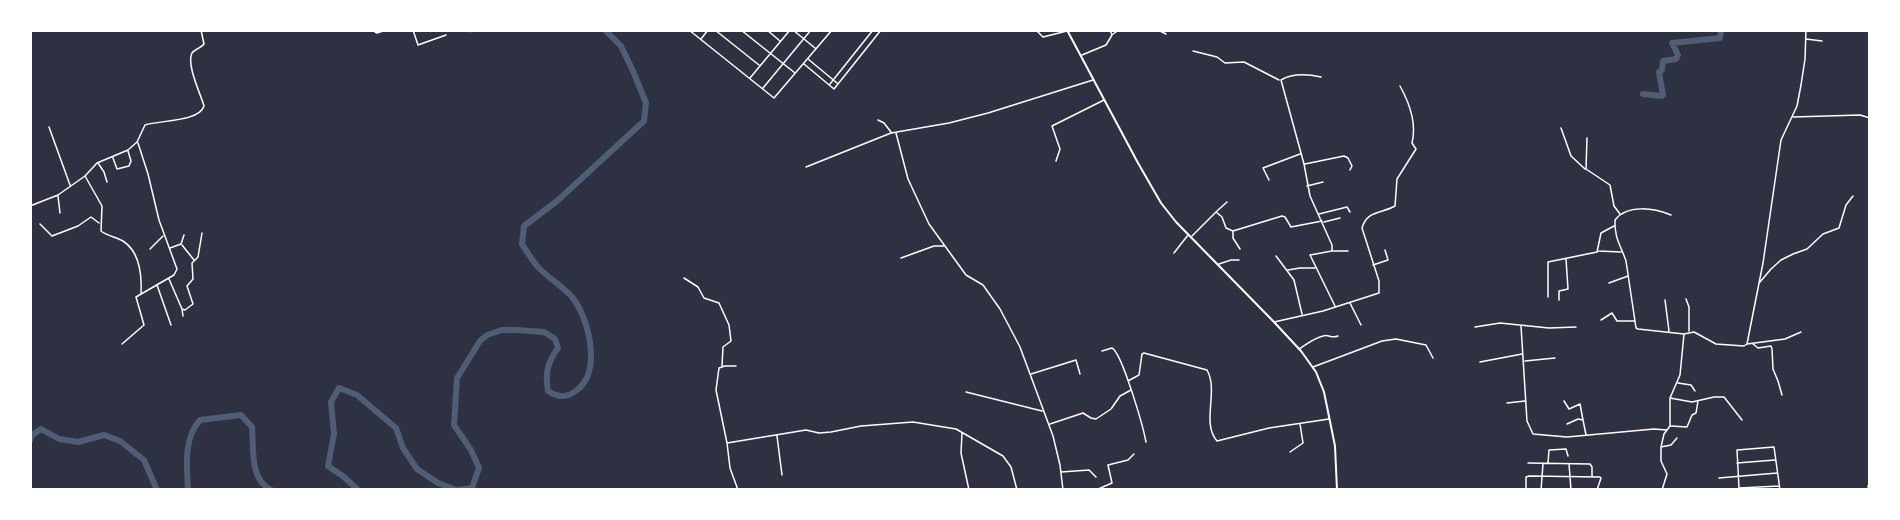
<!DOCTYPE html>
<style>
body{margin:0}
#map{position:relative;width:1900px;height:520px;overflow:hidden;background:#2d3142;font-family:"Open Sans",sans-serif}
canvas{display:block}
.frame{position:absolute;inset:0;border:32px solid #fff;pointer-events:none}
</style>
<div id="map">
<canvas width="1900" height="520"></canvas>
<div class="frame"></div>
</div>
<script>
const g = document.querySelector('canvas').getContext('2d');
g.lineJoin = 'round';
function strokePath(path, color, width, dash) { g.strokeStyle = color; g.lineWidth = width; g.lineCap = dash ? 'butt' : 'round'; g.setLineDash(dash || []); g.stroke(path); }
strokePath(new Path2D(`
 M470,32L474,30`), '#4f5d75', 1.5);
strokePath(new Path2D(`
 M1643,94L1662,96L1663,95L1659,72L1662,70L1663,61L1676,59L1678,55L1672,43L1720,38L1721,30
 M30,441L31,436L41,429L59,439L78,442L104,435L120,441L144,460L157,490
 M188,490C187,466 183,439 200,420L241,415L252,427C254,448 249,479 271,490
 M358,490L344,477L328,466L334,434L331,402L339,388L357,395L396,428L403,448L417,469L438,483L456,490L472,488L479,468L471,450L454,425L457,378L480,341L487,335L502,330H516L544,332L555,339L558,348C547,363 545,374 548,391C559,398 567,398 577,390C602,371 589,318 572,297C563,287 550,279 541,270C533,263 528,253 522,244L524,226L557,201L644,121L646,103L633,71L621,46L605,30`), '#4f5d75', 6);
strokePath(new Path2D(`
 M372,30L377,33L386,30
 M413,30L418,45L446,35
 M689,30L774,98L832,30
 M715,30L759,65
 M741,30L795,73
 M767,30L780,41
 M793,30L815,48
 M1036,30L1043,37L1067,31
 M1158,30L1166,34
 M1113,34L1119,30
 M701,39L708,30
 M1806,39L1822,41
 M1193,51L1217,57L1225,63L1244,62L1279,80
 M1082,55L1106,45L1112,35L1110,30
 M808,59L837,83
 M804,64L834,89L881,30
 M1321,77C1307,74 1293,73 1281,80L1304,164L1310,196L1332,245V251L1310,255L1335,306
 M750,78L790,30
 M830,84L873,30
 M763,88L811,30
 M1793,117L1860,115L1870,118
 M878,120L884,123L891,132
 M49,127L70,185
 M1561,128L1571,156L1585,169
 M896,133L908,179L929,224L966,275L983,285L1000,309L1020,347L1053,436L1060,465L1063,490
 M1587,138L1586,169L1610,185L1614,206L1620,214
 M113,158L117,169L129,166L131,161L128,151
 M1056,161L1060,149L1052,126L1104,100
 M98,163L104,172L107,182
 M1305,164L1344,156L1348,158L1352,166L1350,170
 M806,167L891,133L949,123L988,113L1093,80
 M85,176L102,206L101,231C107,236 116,237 123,241C140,252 142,275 141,294
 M1269,180L1263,168L1300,154
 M1307,186L1323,182
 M58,196L60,213
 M30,206L58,195L85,176L97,163L128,150L137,142L145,125C160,120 199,122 204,106C201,95 186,64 192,53C194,50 202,47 204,44L201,30
 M1217,211L1227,202
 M1319,214L1347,207L1350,212
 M1671,215C1654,208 1627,204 1615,220C1614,238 1621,246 1626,261L1636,328L1638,329L1684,334L1694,332L1716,344L1744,346L1747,344L1763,263L1781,140L1797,106L1801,85L1805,59L1806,30
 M1324,222L1340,218
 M40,224L52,236L78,226L91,217L99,223
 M1233,231V238L1240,249
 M1192,236L1216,212L1222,217L1226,228L1233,231L1282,216L1285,217L1291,227L1322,221
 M182,245L194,260
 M170,248L181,244L184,235
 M150,249L163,236
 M1333,251H1348
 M1598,251L1621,252
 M1174,253L1188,235
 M1276,256L1294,280L1302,314
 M901,258L934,246H945
 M1219,264L1231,260H1239
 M1373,265L1388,260L1385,250
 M1288,270L1300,268H1315
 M684,278L698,287L704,298L719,303L729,325L731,341L723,347L722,366
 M169,279L182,309L183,316
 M1760,282L1771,269L1781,260L1793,254L1807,249L1823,234L1839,228L1846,205L1853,196
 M1609,283L1628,276
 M157,285L171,325
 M1548,297V262L1597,252L1601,233L1614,226
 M1686,299L1689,307V331
 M1559,300V291L1568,289L1566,259
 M1665,300L1669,331
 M1350,303L1361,325
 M182,309L185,310L193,304L187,286L193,279L192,263L198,257L202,233
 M1601,320L1612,313L1617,321H1634
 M1274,322L1323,311L1379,293V281L1362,228C1367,210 1381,214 1395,206L1397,179L1416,149L1412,143C1417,123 1410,104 1400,86
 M1521,326L1527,421L1533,434L1567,437L1654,429L1667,430
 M1475,327L1500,323L1549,328L1576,327
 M122,344L144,325L136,297L174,275L177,269L159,220L148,174L138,143
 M1747,344L1785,339L1801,332
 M1753,344L1758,348L1771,346L1772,349L1773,369L1778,381L1782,395
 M1299,349C1307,344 1314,338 1323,336C1329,334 1331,339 1338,336
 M1102,351L1112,348C1122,353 1143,426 1146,442
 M1525,361L1555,358
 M1480,362L1522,354
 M736,366H725L719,368L716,390L727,443L730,468L738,490
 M1313,367L1382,341L1396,339L1426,345L1433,358
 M1031,374L1076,360L1080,374
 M1128,381L1139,375L1142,354L1144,353L1207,370C1219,391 1201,423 1217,441L1269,428L1329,419
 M1678,383L1691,385L1695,391
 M966,392L1042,411
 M1670,398L1692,402L1714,397H1724L1742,420
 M1564,401L1569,409L1580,404L1583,420
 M1507,403L1525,401
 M1050,424L1083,413L1091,418L1096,419L1111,409L1120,396L1131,390
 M1567,424L1578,419L1583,420L1586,435
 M1671,426L1687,427L1692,415L1696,413L1698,401
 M962,433L961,453L969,490
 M777,436L782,475
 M727,443L806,430L819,433L831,432L861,426L913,422L956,429L1003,456L1011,467L1017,490
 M1661,447L1671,445L1677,438
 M1290,452L1303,443L1300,424
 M1528,463L1590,464L1592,467V476
 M1548,463L1549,450L1566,449L1568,456
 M1737,463L1775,460
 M1569,464L1571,490
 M1061,472L1089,470L1096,477
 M1719,478L1777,473
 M1779,486L1739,488L1737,450L1774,447L1780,490
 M1868,486L1869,490
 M1096,490L1112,483L1108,465L1128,460L1134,454
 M1526,490V477L1529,476L1600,477L1601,478L1597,490
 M1541,490L1543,464
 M1662,490L1667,474L1661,461V447L1664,434L1670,426V398L1680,375L1684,334`), '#fff', 1.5);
strokePath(new Path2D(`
 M1067,30L1138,163L1161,203L1176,222L1274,322L1301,351L1316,372L1324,392L1335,446L1337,490`), '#fff', 2);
</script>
